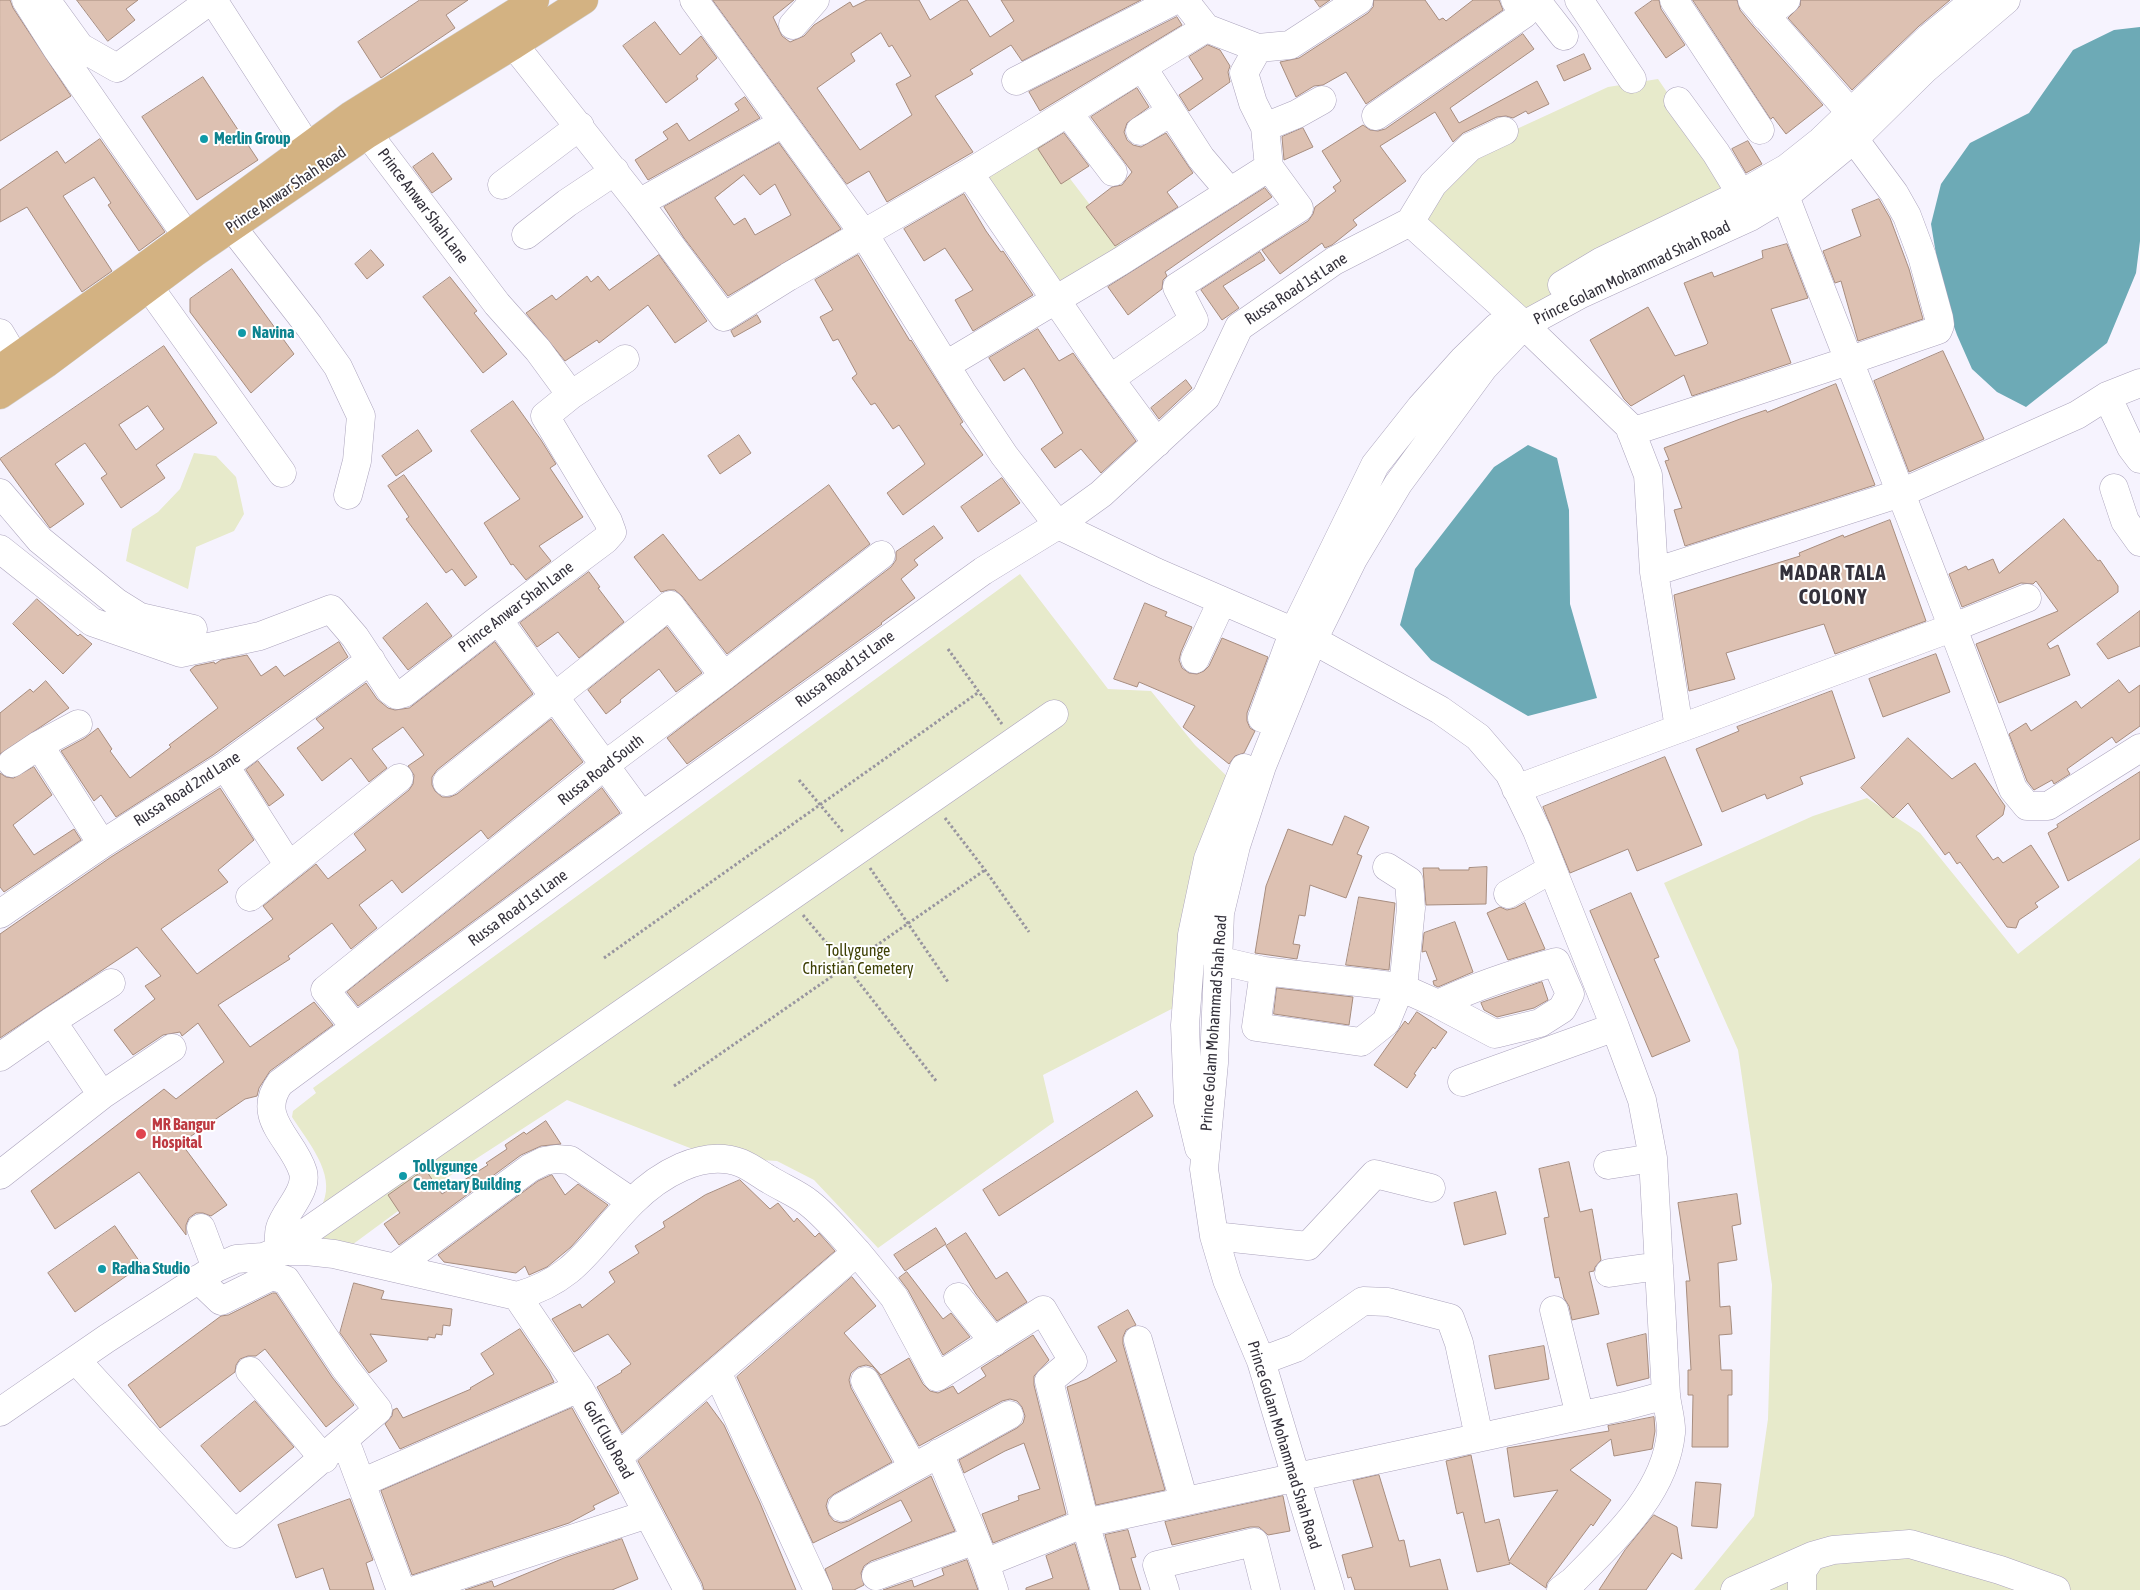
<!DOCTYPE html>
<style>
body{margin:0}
canvas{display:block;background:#f6f3fe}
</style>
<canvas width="2140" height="1590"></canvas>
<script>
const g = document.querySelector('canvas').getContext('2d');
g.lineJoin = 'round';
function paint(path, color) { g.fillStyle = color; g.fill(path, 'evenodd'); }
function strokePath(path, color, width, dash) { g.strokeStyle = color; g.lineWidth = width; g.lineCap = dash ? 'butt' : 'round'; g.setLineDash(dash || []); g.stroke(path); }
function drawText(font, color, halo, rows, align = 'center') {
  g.font = font + ' "Asap Condensed",sans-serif'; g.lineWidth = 4; g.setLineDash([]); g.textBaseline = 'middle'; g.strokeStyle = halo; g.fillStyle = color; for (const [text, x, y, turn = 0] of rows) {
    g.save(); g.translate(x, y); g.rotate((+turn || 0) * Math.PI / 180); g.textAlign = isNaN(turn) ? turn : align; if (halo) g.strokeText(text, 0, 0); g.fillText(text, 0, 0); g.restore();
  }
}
paint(new Path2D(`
 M1658,79L1740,200L1534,325L1416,218L1471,150L1608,87Z
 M1039,138L1126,252L1057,294L974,173Z
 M194,453L216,456L236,477L244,514L234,531L196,547L188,589L126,561L132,529L158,512L180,489Z
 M1020,574L1108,689L1151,691L1195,745L1242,791L1191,999L1043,1075L1054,1122L878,1248L814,1180L777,1161L713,1157L567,1100L417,1197L341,1253L307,1231C312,1222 319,1213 323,1203C336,1173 307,1141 292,1117L293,1111L316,1093L313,1088Z
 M1867,798L1920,833L2018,954L2140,858V1590H1694L1754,1516L1768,1419L1772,1285L1738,1050L1664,883L1813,816Z`), '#e7eacb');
paint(new Path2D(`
 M2140,27V241L2136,273L2107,343L2026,407L1997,392L1972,369L1957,335L1943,296L1931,224L1941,184L1970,143L2029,113L2073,50L2114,30Z
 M1528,445L1557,458L1569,510L1570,604L1597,698L1528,716L1431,660L1400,625L1415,569L1494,467Z`), '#6daab6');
const building = new Path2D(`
 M0,0H10L13,8L71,96L0,141Z
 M77,0H138L126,9L135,20L108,41Z
 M420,0H468L446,15L455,28L381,78L358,42Z
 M713,0H794L773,17L782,36L790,42L804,36L814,25L850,2L853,7L867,0H919L930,20L961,0H967L990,37L1014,21L1001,0H1141L1022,61L1011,45L970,70L973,74L935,96L973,152L887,202L869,171L847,184ZM881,33L889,47L892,45L911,76L896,84L912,115L860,150L817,88L855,61L851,54Z
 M1315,0H1330L1320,7Z
 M1374,0H1425L1439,20L1443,18L1446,21L1473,0H1499L1503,10L1366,104L1346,72L1323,85L1314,86L1296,97L1280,62L1299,58L1368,13L1373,7Z
 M1653,0H1659L1661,9L1685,45L1666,58L1635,13Z
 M1693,0H1737L1740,10L1753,26L1823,105L1786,134L1773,117L1771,119Z
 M1801,0H1950L1919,26L1852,90L1788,18L1800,6Z
 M1177,17L1182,25L1040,111L1029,92Z
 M655,22L680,55L701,36L717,58L696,76L698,79L666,103L623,46Z
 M1523,34L1534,49L1450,108L1459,123L1537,81L1549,104L1528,114L1526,111L1513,118L1506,116L1497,117L1463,133L1453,142L1435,112L1380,146L1406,181L1353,220L1357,225L1332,245L1325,248L1322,243L1280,274L1262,250L1308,221L1313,214L1315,207L1336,191L1333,187L1341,181L1322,151L1363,125L1370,130L1378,131L1385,129Z
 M1208,45L1220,50L1230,66L1228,72L1230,82L1189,111L1179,95L1203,79L1189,57Z
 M1584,54L1591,69L1564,81L1557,66Z
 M203,77L258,160L197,200L142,117Z
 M1137,88L1149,107L1127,123L1124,132L1127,140L1133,145L1141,147L1166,133L1193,173L1167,192L1178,207L1115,246L1086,207L1112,187L1122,185L1132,172L1091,117Z
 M745,97L760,118L648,180L635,160L668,139L663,132L677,123L689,141L739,110L735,104Z
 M1303,128L1313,147L1284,160L1282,137Z
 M1064,133L1089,166L1061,184L1038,149Z
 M100,139L165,232L139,251L108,205L111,203L94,177L63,196L112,271L82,292L27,207L0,222V190L57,151L65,163Z
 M1748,141L1762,164L1746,173L1732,149Z
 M779,143L841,229L728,296L684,238L664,207ZM744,175L760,195L775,184L791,215L755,235L745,218L734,225L715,198Z
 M433,153L452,179L432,193L413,167Z
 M1265,188L1272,197L1165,272L1167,276L1163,280L1162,289L1128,315L1108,287Z
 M964,194L986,231L1001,252L1003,251L1033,295L973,331L955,300L973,290L945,248L924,261L904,229Z
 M1879,199L1890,218L1909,269L1923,319L1858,341L1841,281L1835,283L1823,251L1861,236L1852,210Z
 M1787,244L1808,298L1771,309L1791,363L1692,396L1684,375L1631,406L1624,399L1590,340L1648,307L1675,356L1706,345L1708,343L1684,283L1712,272L1714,277L1763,258L1762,251Z
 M371,250L384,265L367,279L355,264Z
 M1260,252L1265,260L1223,286L1239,308L1222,320L1201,290Z
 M659,255L707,321L675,343L648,305L599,343L597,340L565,361L526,313L552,295L556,300L587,276L591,282L598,276L609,290Z
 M858,255L910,341L911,340L963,422L960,424L983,455L903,515L887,493L925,464L899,425L893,429L875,403L871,405L852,378L857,374L838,339L833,341L820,317L833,310L815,280Z
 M232,269L294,354L251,393L190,312V299Z
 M450,277L477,311L474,313L507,354L483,373L423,297Z
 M757,315L761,322L734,337L731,331Z
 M1038,329L1059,361L1073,353L1136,441L1101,473L1081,449L1055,468L1041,449L1063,433L1033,382L1024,368L1004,381L989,358Z
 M164,346L217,423L156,465L165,478L121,508L101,478L107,474L85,443L55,464L84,504L50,528L0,459ZM148,406L164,429L136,450L119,425Z
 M1943,351L1984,439L1909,472L1874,381Z
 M1186,380L1192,388L1159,419L1151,408Z
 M1836,384L1875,485L1685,546L1674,510L1682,508L1665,461L1669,460L1664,448L1740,419L1766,410L1767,412Z
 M513,401L541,440L556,464L550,468L583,517L539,546L551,561L526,580L513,564L511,565L484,523L520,499L471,431Z
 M418,430L432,451L396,476L382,456Z
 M739,435L751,453L720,474L708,456Z
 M404,475L477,577L465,586L452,569L446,573L406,519L409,517L388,486Z
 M1002,478L1020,503L978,532L961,507Z
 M829,485L870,544L727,654L682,596L675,590H668L661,592L634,557L663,534L699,580H701Z
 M2064,519L2098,561L2100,560L2118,586V592L2047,644L2050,649L2058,645L2070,675L1999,703L1976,644L2058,611L2036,581L2033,584L2021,583L1962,607L1949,574L1966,566L1968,570L1993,559L1999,573Z
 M1890,520L1926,621L1835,654L1824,624L1726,653L1735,679L1689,691L1674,595L1800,556L1799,553L1843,535L1844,537Z
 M934,526L943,538L914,560L918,565L901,579L915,598L881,623L882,624L687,764L667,738L891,567L896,560V552Z
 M589,572L600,587L598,588L624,622L579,658L558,632L537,647L520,623Z
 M37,599L78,636L80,634L92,644L63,674L13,624Z
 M427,603L452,636L408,670L383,638Z
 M1145,603L1167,612L1165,616L1192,627L1181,652L1179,660L1182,668L1189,673L1197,674L1204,671L1209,666L1222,638L1268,657L1247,713V721L1250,728L1255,731L1244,753L1235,756L1229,764L1183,727L1195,706L1139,682L1137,687L1114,679Z
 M2140,611V646L2108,659L2097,644Z
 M667,627L702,673L676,692L659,669L620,700L621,702L606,714L588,690Z
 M339,642L348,657L213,755L116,817L101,795L94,801L61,751L85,738L98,728L112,749L110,751L130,778L171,747L169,745L218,708L190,670L195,666L214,662L215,664L221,660L247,655L261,676L276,666L284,676Z
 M495,642L533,694L437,770L432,777V785L435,791L442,797H450L457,794L551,719L583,762L488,839L481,830L402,893L392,880L359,905L377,928L351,949L332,923L288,956L290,959L218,1005L250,1047L314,1002L333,1025L270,1071L259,1088L257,1096L245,1099L181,1143L227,1205L211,1216L203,1213H196L189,1218L186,1225V1235L139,1172L55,1229L31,1191L164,1089L176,1099L224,1062L198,1023L182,1036L180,1032L163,1035L133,1055L114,1030L155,999L145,986L161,976L137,947L0,1038V934L111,857L220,788L254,840L218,870L228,882L161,929L197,974L273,919L263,906L316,864L328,879L366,850L354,834L409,790L413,784L414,775L408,766L424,755L403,727L372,749L387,768L369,782L351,758L322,781L297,748L324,728L316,719L366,683L377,699L388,708L395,710L409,708Z
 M1936,654L1950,692L1883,717L1869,679Z
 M2119,680L2129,693L2140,685V726L2116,743L2112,737L2067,769L2070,774L2054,784L2052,780L2034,790L2027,781L2009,734L2026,723L2031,731L2076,701L2081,708Z
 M46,681L69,708L0,754V713L30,689L33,692Z
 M1832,691L1855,758L1800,777L1803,784L1767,799L1765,794L1722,812L1696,749L1739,731L1737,727Z
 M1908,738L1952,779L1975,763L2005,806L2003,815L1976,836L1993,860L1998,857L2003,863L2031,845L2059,887L2035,903L2038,907L2019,920L2016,928L2007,927L1960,862L1957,864L1949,852L1945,855L1908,803L1893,818L1861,788Z
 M1665,757L1702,845L1637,871L1628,849L1570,873L1543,807Z
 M258,761L284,795L269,806L246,770Z
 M34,767L52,795L13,825L34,855L74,829L81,840L4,892L0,887V773L6,777L13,778Z
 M2140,772V839L2068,881L2048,833L2058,827L2057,825Z
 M602,788L620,813L358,1006L347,992Z
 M1345,816L1369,827L1357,854L1362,856L1346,898L1310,885L1305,916L1299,915L1293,944L1300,945L1297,959L1255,953L1266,886L1288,829L1332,845Z
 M1487,867L1486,904L1426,905L1423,868H1439V870H1469V868Z
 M1631,893L1659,957L1654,959L1690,1041L1652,1057L1590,911Z
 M1359,897L1395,903L1389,970L1346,965Z
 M1525,903L1545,949L1508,960L1487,913L1500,907L1507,910L1515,908Z
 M1455,922L1473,972L1438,987L1434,985L1433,981L1437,980L1426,951L1422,952L1424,933Z
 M1542,982L1548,1000L1534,1008L1497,1017L1484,1010L1481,1003Z
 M1277,988L1353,997L1349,1025L1274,1014Z
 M1417,1012L1447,1032L1435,1049L1433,1047L1414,1074L1416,1075L1407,1088L1374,1065L1405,1021L1408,1024Z
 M1137,1091L1153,1116L999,1216L983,1190Z
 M546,1121L561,1144L541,1146L521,1155L399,1245L384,1224L400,1213L388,1195L425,1169L442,1194L488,1165L486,1163L507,1149L505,1145L524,1132L526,1134Z
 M1569,1162L1580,1212L1592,1209L1601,1260L1595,1267L1594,1271L1589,1272L1599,1314L1572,1320L1569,1306L1564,1298L1559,1277L1555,1278L1544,1218L1549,1217L1539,1169Z
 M552,1175L565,1195L578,1184L608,1205L571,1247L547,1267L529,1275L525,1266L516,1273L444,1262L438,1255L538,1181Z
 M740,1180L770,1209L778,1203L794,1222L797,1218L815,1237L819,1233L835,1251L622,1433L597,1387L622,1372L621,1371L631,1364L608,1334L574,1352L552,1319L580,1304L582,1308L615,1282L609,1272L639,1253L635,1246L665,1227L663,1222L705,1195Z
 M1496,1192L1506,1234L1464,1245L1454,1203Z
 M1737,1194L1741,1224L1732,1226L1737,1260L1718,1263L1720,1307L1730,1306L1732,1334L1719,1335L1721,1370H1732V1395H1728V1447H1692L1693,1395H1688V1370H1691L1686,1281H1690L1678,1203Z
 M115,1226L142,1265L75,1312L48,1273Z
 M936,1228L946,1244L905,1271L894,1255Z
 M966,1233L996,1279L1007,1272L1027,1302L997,1321L976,1294L946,1246Z
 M907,1272L943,1319L951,1313L970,1337L943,1355L908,1290L899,1278Z
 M852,1277L876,1306L844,1333L881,1375L909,1358L923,1384L930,1391L938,1393L953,1386L958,1394L986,1376L981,1368L1033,1335L1049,1360L1034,1376V1385L1066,1514L993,1543L982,1514L1019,1500L1018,1496L1040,1489L1024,1443L1005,1451L964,1473L959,1460L1017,1428L1023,1423L1025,1416L1022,1407L1017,1401L1010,1399L1002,1401L919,1446L878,1373L873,1367L866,1365L858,1367L851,1373L849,1380L851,1388L892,1462L834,1494L828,1499L826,1506L829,1515L834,1521L841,1523L849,1521L931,1476L955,1531L871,1561L864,1566L861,1573L864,1585L854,1590H833L825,1569L912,1521L901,1500L813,1543L737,1377Z
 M354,1283L384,1291L381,1299L452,1309L450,1326L443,1325L442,1335L436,1334L435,1338L428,1337V1340L370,1334L387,1361L369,1373L340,1333Z
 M273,1293H276L332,1377L354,1405L326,1427L265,1349L256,1356H248L240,1359L236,1365L235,1372L160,1428L128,1385L221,1316L228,1315Z
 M1128,1310L1136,1325L1126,1330L1123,1337V1344L1165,1490L1096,1505L1067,1387L1087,1379L1117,1361L1098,1327Z
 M520,1329L549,1372L554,1382L400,1449L385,1424L392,1416L393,1410L397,1408L403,1418L471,1389L470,1388L494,1374L481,1354Z
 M1646,1334L1649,1378L1617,1386L1607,1344Z
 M1544,1346L1549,1379L1495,1389L1489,1356Z
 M255,1401L294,1447L240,1492L201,1446Z
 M707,1402L724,1425L760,1503L796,1590H704L702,1583L638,1461Z
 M572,1408L619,1493L593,1506L595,1509L569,1523L412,1575L381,1491Z
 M1654,1417L1655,1431L1652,1449L1614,1456L1611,1439L1570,1470L1611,1500L1593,1526L1591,1524L1547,1583L1546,1588L1509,1562L1510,1564L1477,1572L1463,1512L1457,1514L1446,1461L1471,1455L1485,1523L1499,1519L1509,1561L1558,1490L1514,1497L1507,1448L1609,1431L1608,1426Z
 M1379,1475L1399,1541L1404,1540L1410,1567L1440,1559L1448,1590H1355L1351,1577L1348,1578L1342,1555L1373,1547L1353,1481Z
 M1696,1482L1721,1484L1717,1528L1692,1526Z
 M1283,1496L1290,1531L1268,1535L1259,1527H1250L1172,1545L1165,1522Z
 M350,1499L373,1560L366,1563L374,1590H330L323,1568L296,1578L278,1525Z
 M1654,1515L1677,1527L1682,1559L1672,1553L1646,1590H1599L1625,1550Z
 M1128,1530L1136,1557L1131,1558L1141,1590H1120L1105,1535Z
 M622,1539L638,1579L612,1590H465L492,1581L494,1587L564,1558Z
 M1075,1544L1089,1590H1026V1588L1053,1578L1046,1556Z
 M967,1560L978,1590H883L912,1580L914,1587L944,1575L942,1569Z`);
paint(building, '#ddc1b2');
strokePath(building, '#a78d7f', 1);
const minor = new Path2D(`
 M26,0L57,49L186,235
 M46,0L80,47L117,68L211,0
 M213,0L307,146
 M694,0L864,234L962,392L1004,455L1058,525L1156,572L1313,640L1440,710L1478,737L1509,773L1537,831L1615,1027L1642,1100L1653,1158L1666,1395C1667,1407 1672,1421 1671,1433C1665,1494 1613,1540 1573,1581L1561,1590
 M1184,0L1206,28L1258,48L1290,45L1359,0
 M1539,0V4L1564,36
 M1579,0L1632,79
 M1674,0L1760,130
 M1752,0L1863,127
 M1765,16L1786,0
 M793,25L815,0
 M514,45L639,203L724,317L788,277L969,173L1206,28
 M1143,68L1201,158L1230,192
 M1016,81L1175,0
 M1678,101L1716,153L1741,194
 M1068,113L1113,172
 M1376,116L1524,14L1515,0
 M1265,127L1297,114L1322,100
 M1140,131L1171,112
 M368,134L497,304L538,350L571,395
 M969,173L1110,379L1157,443
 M502,185L580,126
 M1785,196C1861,394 1941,590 2013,789L2027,806H2048L2140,748
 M639,203L783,123
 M1410,222L1433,184L1470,147L1504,131
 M232,227L309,326L338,367L361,416L357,461L348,495
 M526,235L567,203L615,171
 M1562,285L1602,261L1741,194L1787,168L1821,141L1930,37L1975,0
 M149,287L282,473
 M0,333L15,358
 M946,365L1121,261L1269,167
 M1110,379L1194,320L1177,287L1299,208L1269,167L1265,127L1253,103L1244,73L1258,48
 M2107,396L2131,447L2140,459
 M1631,432L1848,361L1938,330L1940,325L1939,318L1922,256L1907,216L1894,193L1854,139
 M2114,488L2125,521L2140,542
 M0,493L40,540L116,602L140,617L193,629
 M0,549L92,622L181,653L260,636L331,609L355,637L390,690L397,695L404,693L498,620L605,540L612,532L608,521L545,416L571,395L625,359
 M1654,572L1901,493L2077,415L2107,396L2140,383
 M498,620L642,816
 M1195,659L1222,601
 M1262,718L1293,633L1375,465L1421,407L1463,360L1497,327
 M39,745L78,724
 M12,763L39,745L102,844
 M225,766L289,866
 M447,782L670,605L724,676
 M1516,789L1954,627L2027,598
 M1508,894L1552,869
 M250,897L399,778
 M0,914L102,844L225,766L371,660
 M1217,960L1264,971L1256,1027L1361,1042L1386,1022L1404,978L1411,908L1409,881L1387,867
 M1264,971L1400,987L1438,1004L1495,1034L1540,1023L1562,1009L1570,994L1556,962C1515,973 1476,986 1438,1004
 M52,1021L111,983
 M355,1027L325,990L605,765L724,676L881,555
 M0,1057L52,1021L102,1095
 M1462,1082L1615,1027
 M1199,1148L1188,1102L1185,1025L1192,935L1208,859L1244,768
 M1608,1165L1653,1158
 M0,1175L102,1095L172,1048
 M201,1228L216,1268
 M1214,1236L1308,1246L1375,1174L1431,1188
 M279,1251C279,1243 278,1235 280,1228C285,1211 308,1191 303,1172C294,1140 254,1118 280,1083L642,816L983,571L1058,525L1101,494L1206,397L1239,327L1334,261L1410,222L1524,325L1629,426L1648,475L1654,572L1679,728
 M279,1251L1054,714
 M857,1252L894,1297L937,1377L1043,1310L1073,1361L1049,1381L1085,1523L1105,1590
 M394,1268L530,1168L544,1161L556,1159L570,1160L632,1202
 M1609,1273L1659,1266
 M517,1296L579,1388L618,1457L688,1590
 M958,1297L994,1342
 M1554,1310L1580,1416
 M1138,1340L1184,1501
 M76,1360L235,1534L378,1410L345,1368L286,1280L272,1276L221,1301L198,1279
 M1261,1361L1296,1348L1363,1301L1388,1302L1450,1318L1459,1343L1479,1437
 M250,1371L324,1459
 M717,1372L818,1590
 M865,1381L913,1467
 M0,1412L106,1339L216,1268L236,1259L263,1257L279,1251H306L334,1254L517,1296C578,1279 591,1243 632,1202C658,1176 702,1148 741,1163C751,1167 761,1175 770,1180C783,1188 798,1194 809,1203C827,1217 842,1236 857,1252L618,1457
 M349,1451L401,1590
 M939,1453L985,1563L994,1590
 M361,1483L579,1388
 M842,1507L1009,1415
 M985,1563L1085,1523L1625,1406L1666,1395
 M876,1576L975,1540
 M415,1590L648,1514
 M1165,1590L1157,1565L1254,1542L1266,1590
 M1330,1590L1261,1361L1227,1280L1214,1236L1204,1169L1214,1063L1220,913L1236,846L1262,766L1313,640L1353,559L1398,484L1484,367L1524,325L1581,294L1750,217L1785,196L1854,139L1925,69L2006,0
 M1735,1590L1812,1556
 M1802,1590V1571L1812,1556L1833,1550L1910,1544L2000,1570L2056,1590`);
const major = new Path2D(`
 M0,369L133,275L351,115L535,0
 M0,395L46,364L196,252L368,134L514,45L584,0`);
strokePath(minor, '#aca4bd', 29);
strokePath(major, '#d2d2d4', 29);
strokePath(new Path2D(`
 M948,649L1002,724
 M799,780L844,833
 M945,818L985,870L1029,932
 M870,868L948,982
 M803,915L846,966L937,1082
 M604,958L979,692
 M674,1086L985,870`), '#98959f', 3, [2.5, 2.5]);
strokePath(minor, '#fff', 28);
strokePath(major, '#d3b282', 28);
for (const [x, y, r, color] of [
 [204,139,5,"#0f9aa8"],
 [242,333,5,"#0f9aa8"],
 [141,1134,6,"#e0444e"],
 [403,1176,5,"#0f9aa8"],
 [102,1269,5,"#0f9aa8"]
]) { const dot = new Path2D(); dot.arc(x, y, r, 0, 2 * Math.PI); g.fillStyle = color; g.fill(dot); strokePath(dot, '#fff', 2); }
drawText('bold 16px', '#0d838f', '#fff', [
 ["Merlin Group",214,139],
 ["Navina",252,333],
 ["Tollygunge",413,1167],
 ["Cemetary Building",413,1185],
 ["Radha Studio",112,1269]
], 'left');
drawText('16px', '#34313b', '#fff', [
 ["Prince Anwar Shah Road",286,190,-34],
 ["Prince Anwar Shah Lane",423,206,53],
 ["Prince Golam Mohammad Shah Road",1632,273,-26],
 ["Russa Road 1st Lane",1296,289,-33],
 ["Prince Anwar Shah Lane",516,607,-37],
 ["Russa Road 1st Lane",845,669,-36],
 ["Russa Road South",601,770,-38],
 ["Russa Road 2nd Lane",187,789,-33],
 ["Russa Road 1st Lane",518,908,-36],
 ["Prince Golam Mohammad Shah Road",1214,1023,-86],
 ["Golf Club Road",608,1440,61],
 ["Prince Golam Mohammad Shah Road",1284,1445,73]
]);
drawText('16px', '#3e4004', '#fff', [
 ["Tollygunge",858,951],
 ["Christian Cemetery",858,969]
]);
drawText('bold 16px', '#be3a42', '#fff', [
 ["MR Bangur",152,1125],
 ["Hospital",152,1143]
], 'left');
g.letterSpacing = '1px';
drawText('bold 21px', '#34313b', '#fff', [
 ["MADAR TALA",1833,573],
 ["COLONY",1833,597]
]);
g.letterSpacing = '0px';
</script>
